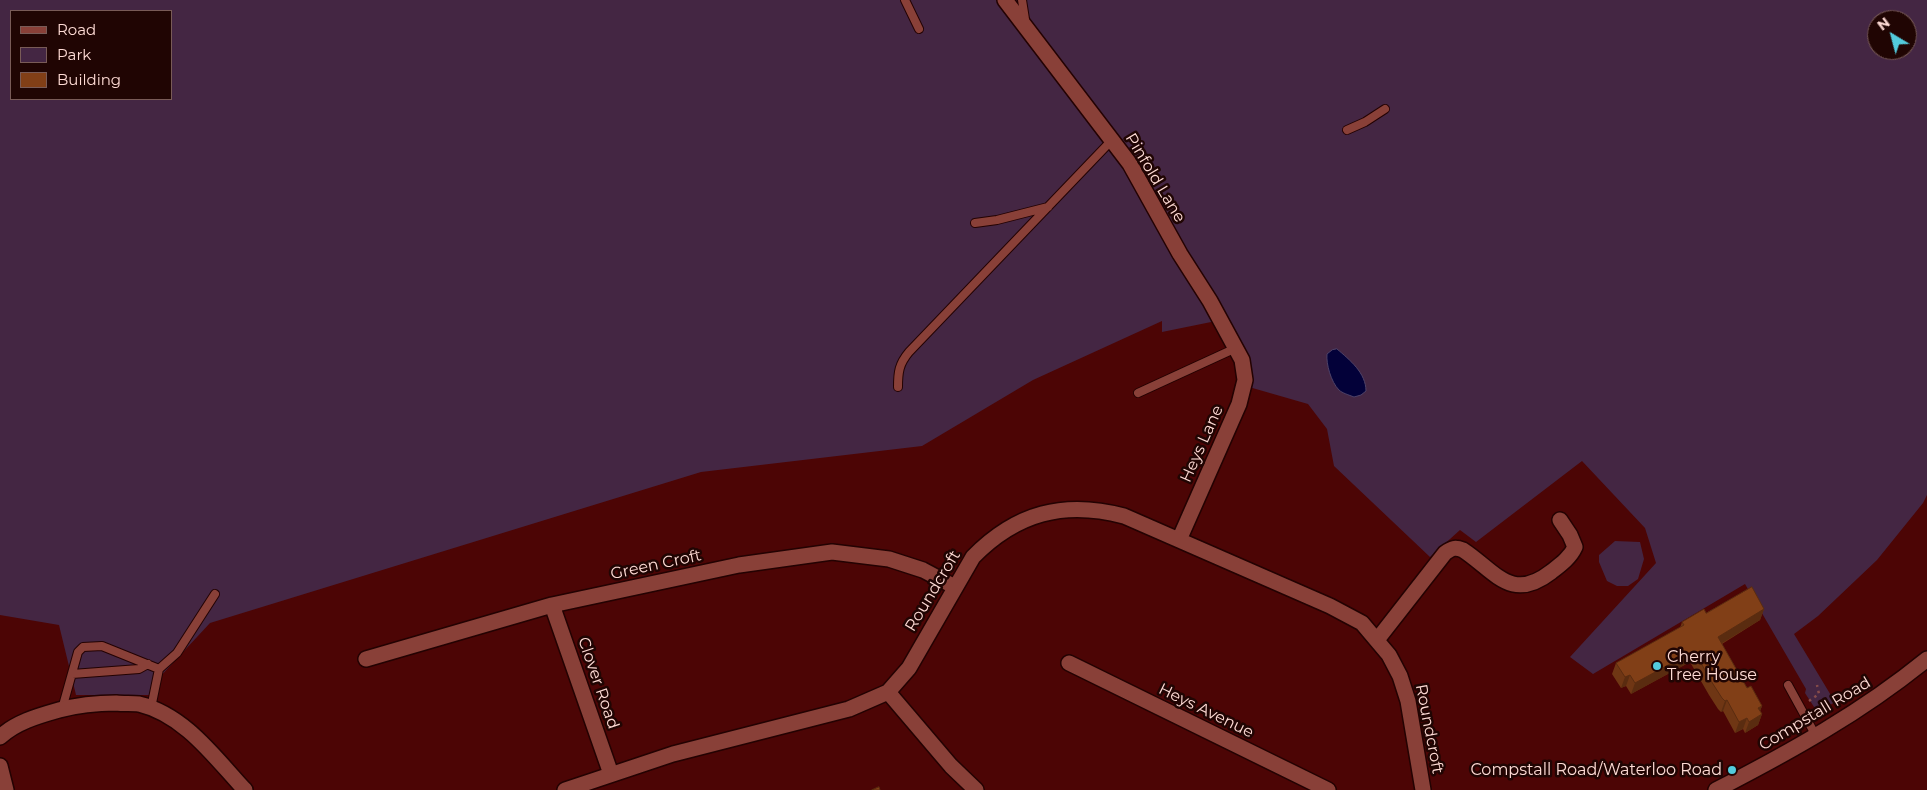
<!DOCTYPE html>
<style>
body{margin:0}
#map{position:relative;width:1927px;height:790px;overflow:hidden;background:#4c0505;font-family:Montserrat,sans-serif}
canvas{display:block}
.legend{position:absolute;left:10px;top:10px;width:162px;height:90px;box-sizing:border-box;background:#200503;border:1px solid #795b57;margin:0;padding:6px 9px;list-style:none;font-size:15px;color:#fedbd5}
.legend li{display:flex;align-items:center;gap:10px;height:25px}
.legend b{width:25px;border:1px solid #795b57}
.north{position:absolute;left:1867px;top:10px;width:50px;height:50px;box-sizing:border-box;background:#200503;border:1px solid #795b57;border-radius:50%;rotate:323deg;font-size:14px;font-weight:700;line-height:20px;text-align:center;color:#fedbd5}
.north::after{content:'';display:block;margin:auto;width:18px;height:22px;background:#53cbdc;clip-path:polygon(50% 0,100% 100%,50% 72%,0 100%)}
</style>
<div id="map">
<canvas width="1927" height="790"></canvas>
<ul class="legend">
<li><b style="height:6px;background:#894038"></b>Road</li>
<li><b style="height:14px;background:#442643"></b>Park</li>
<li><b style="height:14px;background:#813f17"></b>Building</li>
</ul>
<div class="north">N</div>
</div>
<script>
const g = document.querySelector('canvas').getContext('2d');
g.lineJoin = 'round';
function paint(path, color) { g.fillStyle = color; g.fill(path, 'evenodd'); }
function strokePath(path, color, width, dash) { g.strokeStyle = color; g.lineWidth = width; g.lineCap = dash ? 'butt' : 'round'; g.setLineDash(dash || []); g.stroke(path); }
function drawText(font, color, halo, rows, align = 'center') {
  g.font = font + ' Montserrat,sans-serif'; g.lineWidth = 5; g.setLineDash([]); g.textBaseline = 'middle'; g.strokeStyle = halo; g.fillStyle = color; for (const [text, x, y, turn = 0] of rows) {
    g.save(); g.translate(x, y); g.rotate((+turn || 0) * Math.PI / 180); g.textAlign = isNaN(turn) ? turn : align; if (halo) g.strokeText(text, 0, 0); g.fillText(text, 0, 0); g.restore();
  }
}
paint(new Path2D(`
 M0,0H1927V495L1923,503L1877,560L1818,616L1794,634L1835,702L1822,710H1816L1805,693L1806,689L1745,584L1593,674L1570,657L1656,563L1645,528L1582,461L1476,542L1460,530L1430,557L1334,466L1327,429L1308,404L1249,387L1216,321L1162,332V321L1033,380L922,446L701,472L210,623L158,679L157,695H76L59,625L0,615ZM11,11H171V99H11ZM1877,20H1907V50H1877Z
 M1615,541L1640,542L1644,559L1638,579L1628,586H1617L1607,581L1599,562V555Z`), '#442643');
const water = new Path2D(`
 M1337,349C1350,360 1366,373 1366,391L1361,395L1354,397C1349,395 1342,393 1339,390C1331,382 1326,364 1327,354L1332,350Z`);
paint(water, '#030139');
strokePath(water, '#4e4268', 1);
const service = new Path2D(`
 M905,0L919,29
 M1022,0L1025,19L1024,21
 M1347,130L1365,122L1385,109
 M975,223L997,220L1048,207
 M898,387C898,372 899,364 909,352L1112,140
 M1138,393L1236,348
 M72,674L139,669L148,664
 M1788,685L1816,736
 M151,708L159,669L177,653L215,594
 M62,709L78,652L83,647L102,646L159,669`);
const minor = new Path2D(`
 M1005,0L1130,164L1180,254L1210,301L1242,360L1245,380L1239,404L1179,540
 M552,605L611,774
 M1377,640L1445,553C1452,548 1455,547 1463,550C1495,571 1511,603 1551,572C1560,565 1570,558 1575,547L1570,535L1560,520
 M366,659L552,605L739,565L832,552L889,559L923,570L955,587
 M1069,663L1328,790
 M888,692L951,766L976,790
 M0,737C16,722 38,716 59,710C78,705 97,703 116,703C124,704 132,703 139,704C185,715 215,758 245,790
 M0,766L6,790
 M565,790L673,754L849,709L888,692L909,668L973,557C1016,513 1064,500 1124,516L1330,606L1362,623L1389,655L1400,676L1408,701L1423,790`);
const secondary = new Path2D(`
 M1716,790C1790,752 1862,712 1927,659`);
strokePath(service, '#230202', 10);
strokePath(minor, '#230202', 18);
strokePath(secondary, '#230202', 18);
strokePath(new Path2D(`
 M1809,701L1819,694L1817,685`), '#874c4a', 2.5, [2.5, 4]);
strokePath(service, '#894038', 8);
strokePath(minor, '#894038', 15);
strokePath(secondary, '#894038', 15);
paint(new Path2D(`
 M1764,609L1760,620L1722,644L1747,688L1762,706L1760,711L1762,714L1758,725L1745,733L1743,729L1735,733L1723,711L1721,712L1718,709L1709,695L1690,662L1631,694L1626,686L1621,688L1612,674L1616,663L1680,628L1682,622L1706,613Z`), '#6f3614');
paint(new Path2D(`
 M1764,609L1760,620L1714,648L1718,637Z
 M1694,651L1690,662L1631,694L1635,683Z
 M1630,675L1626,686L1621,688L1625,677Z
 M1727,700L1723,711L1721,712L1725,701Z
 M1762,706L1758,717L1762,714L1758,725L1745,733L1749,722L1758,708Z
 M1747,718L1743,729L1735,733L1739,722Z`), '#5a2c10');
const building = new Path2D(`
 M1752,587L1764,609L1718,637L1747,688L1751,686L1762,706L1758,708L1762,714L1749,722L1747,718L1739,722L1727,700L1725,701L1722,698L1713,684L1694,651L1635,683L1630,675L1625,677L1616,663L1684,625L1682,622L1704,609L1706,613Z
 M879,787L880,790H872Z`);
paint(building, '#813f17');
strokePath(building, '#5a2c10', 1);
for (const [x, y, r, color] of [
 [1657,666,5,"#53cbdc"],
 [1732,770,5,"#53cbdc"]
]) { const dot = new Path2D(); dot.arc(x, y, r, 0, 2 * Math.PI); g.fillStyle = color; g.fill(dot); strokePath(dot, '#200503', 2); }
drawText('16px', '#fedbd5', '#200503', [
 ["Pinfold Lane",1155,178,59],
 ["Heys Lane",1202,444,-66],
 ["Green Croft",656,565,-12],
 ["Roundcroft",933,591,-59],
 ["Clover Road",598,683,71],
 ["Heys Avenue",1206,711,26],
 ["Compstall Road",1815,714,-31],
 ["Roundcroft",1429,729,79]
]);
drawText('16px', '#fedbd5', '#200503', [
 ["Cherry",1667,657],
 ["Tree House",1667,675],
 ["Compstall Road/Waterloo Road",1722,770,"right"]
], 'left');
</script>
